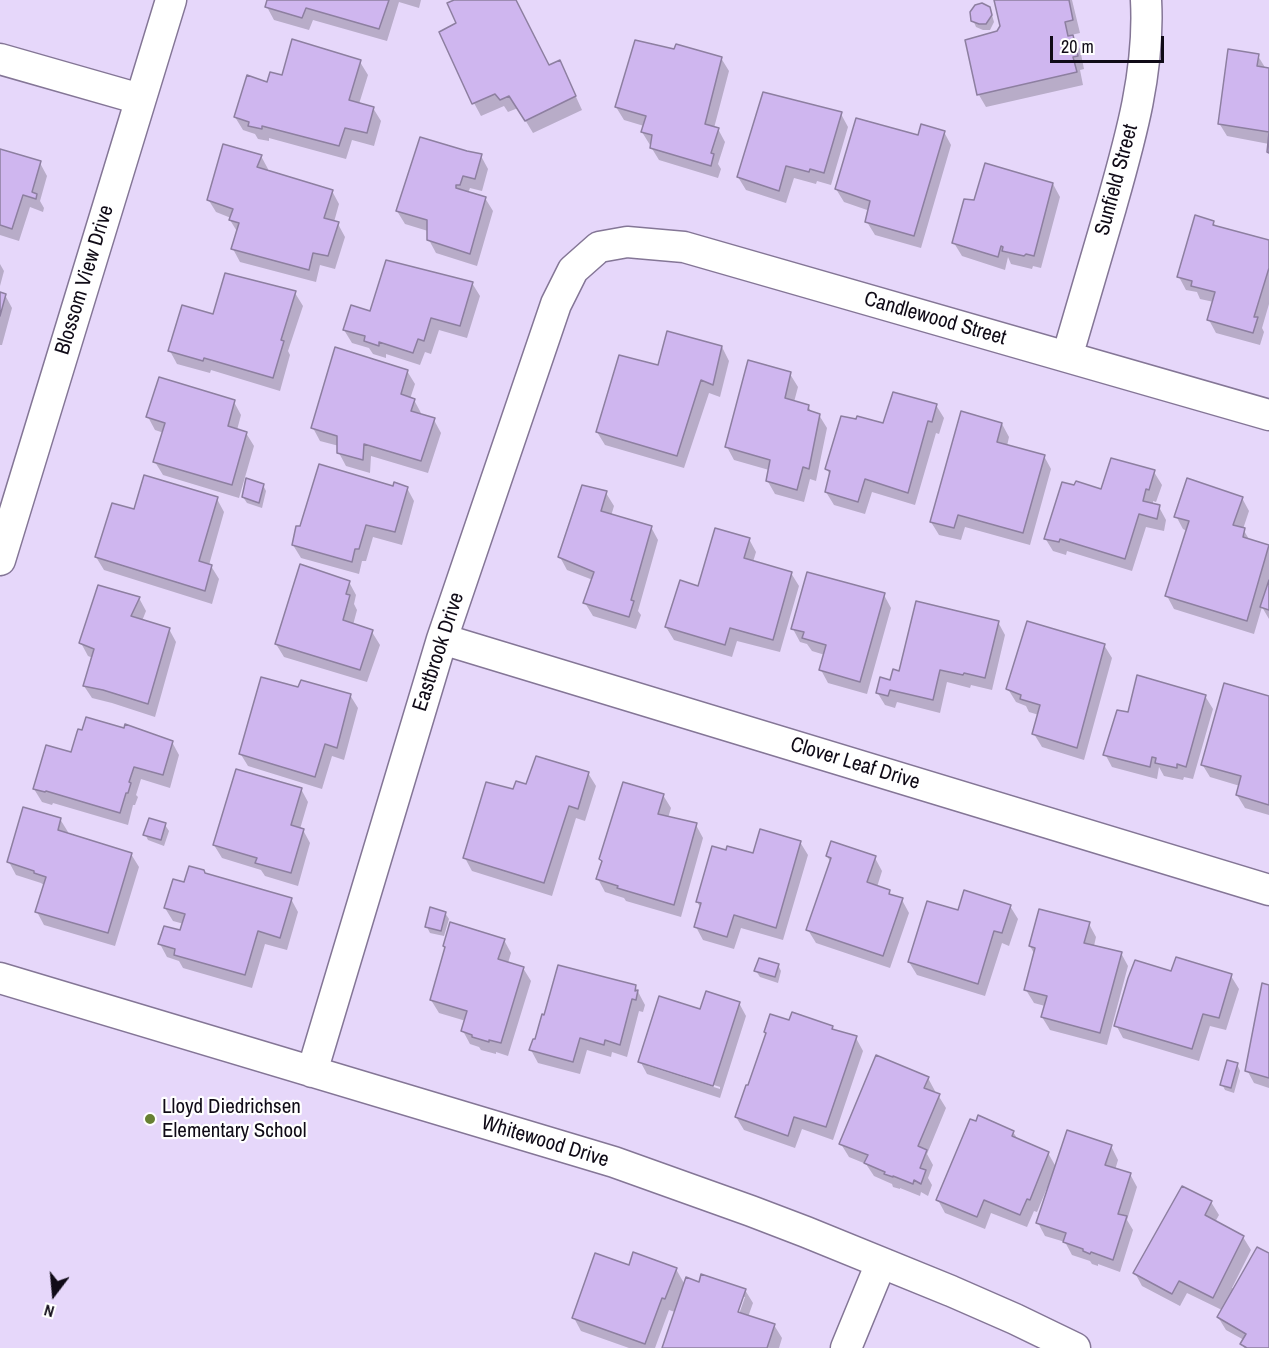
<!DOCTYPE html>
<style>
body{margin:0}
#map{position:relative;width:1269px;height:1348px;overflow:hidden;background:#e6d7fa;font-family:"Archivo Narrow",sans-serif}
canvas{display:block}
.north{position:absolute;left:24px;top:1264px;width:60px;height:60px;-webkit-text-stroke:4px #fff;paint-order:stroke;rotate:196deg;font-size:16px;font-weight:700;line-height:24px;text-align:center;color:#100b17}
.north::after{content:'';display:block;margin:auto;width:21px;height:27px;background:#100b17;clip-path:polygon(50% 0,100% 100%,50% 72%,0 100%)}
.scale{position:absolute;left:1050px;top:36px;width:114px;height:27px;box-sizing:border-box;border:3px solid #100b17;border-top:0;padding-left:8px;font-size:18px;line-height:21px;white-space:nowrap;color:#100b17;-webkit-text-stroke:4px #fff;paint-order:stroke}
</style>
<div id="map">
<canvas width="1269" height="1348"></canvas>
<div class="north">N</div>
<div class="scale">20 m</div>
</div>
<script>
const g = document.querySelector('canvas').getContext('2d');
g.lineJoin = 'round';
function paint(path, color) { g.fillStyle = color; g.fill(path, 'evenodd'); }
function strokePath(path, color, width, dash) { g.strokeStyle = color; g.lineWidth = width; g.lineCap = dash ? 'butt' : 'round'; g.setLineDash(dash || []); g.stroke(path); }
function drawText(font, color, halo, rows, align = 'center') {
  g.font = font + ' "Archivo Narrow",sans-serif'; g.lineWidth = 4.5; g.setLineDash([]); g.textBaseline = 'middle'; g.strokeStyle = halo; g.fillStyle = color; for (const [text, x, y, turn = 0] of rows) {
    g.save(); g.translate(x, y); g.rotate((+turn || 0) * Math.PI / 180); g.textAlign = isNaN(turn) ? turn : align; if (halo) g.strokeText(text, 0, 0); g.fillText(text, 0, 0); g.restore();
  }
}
paint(new Path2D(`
 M269,0H421L419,8L399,2L387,41L313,20L309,30L274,20L267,7Z
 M457,0H515L550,67L566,75L582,110L533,133L518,108L508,112L504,106L481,116L474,103L441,32L458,23Z
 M995,0H1072L1080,33L1071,35L1080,49L1084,69L1080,70L1083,85L986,107L979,95L998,32L1002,26Z
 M988,8L992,15L994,22L990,30H983L976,27L973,20Z
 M1258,56L1266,69H1269V144L1227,136L1219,123Z
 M721,58L729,71L714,128L718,129L725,142L718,164L721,169L718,178L659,160L651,147L652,145H650L642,132L644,126L624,120L616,107Z
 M360,62L368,75L359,104L373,108L381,121L374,146L352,140L346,159L269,138V141L258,139L255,134L243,130L235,117L268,84L283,76Z
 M841,114L848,127L831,185L817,181L816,184L794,178L786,203L746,190L738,177Z
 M944,132L951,145L921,248L875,235L867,222L870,211L844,202L836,189L919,137Z
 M0,150L40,163L47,176L40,201L44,208L43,212L30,207L19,241L0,235Z
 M261,156L268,169L267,172L332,191L339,204L334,222L338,224L345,237L335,269L320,265L316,282L240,262L233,249L238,233L230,220L231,218L216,212L208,199Z
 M481,156L488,169L482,191L470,188L468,193L485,198L493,211L477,266L436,253L429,240L428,231L405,224L397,211Z
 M1053,184L1060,197L1041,268L1033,266L1032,269L1011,264L1008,257L1005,270L962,256L954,243L975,202Z
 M1213,222L1216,227L1269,242V304L1262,328L1264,332L1260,345L1216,333L1209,320L1214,302L1200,299L1197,292L1186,290L1179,277Z
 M0,264L4,271L0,286Z
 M472,283L480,296L467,338L439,330L431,354L425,352L420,365L386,354V358L373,354L369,348L352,343L344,330L371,313Z
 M295,293L303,306L288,351L290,355L280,391L211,370L210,373L177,364L170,351L214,316Z
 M0,294L5,295L12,308L2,345H0Z
 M722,347L729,361L720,397L709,393L684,468L605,445L597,432L659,366Z
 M407,371L415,384L410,399L414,400L421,413L420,415L434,420L441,433L428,473L371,456L370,473L346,466L339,453V446L320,441L313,428Z
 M790,374L798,387L794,402L808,406L812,413L819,415L827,428L816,481L810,479L804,502L775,494L767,480L769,470L734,460L727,447Z
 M234,402L241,415L237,430L246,433L254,446L239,498L163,475L155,462L164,433L155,430L148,417Z
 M936,405L944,418L939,434L936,433L915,505L872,492L865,514L834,505L826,492L830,475L827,469L857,421L884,424Z
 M1002,424L1009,437L1007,446L1044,456L1051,469L1030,545L965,527L961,540L939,535L931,522Z
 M1154,472L1162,485L1156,502L1153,501V505L1159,507L1166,520L1164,531L1146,527L1132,571L1067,551L1066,555L1053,551L1045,538L1102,491Z
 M263,485L266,491L262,508L247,503L243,497Z
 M393,488H407L414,501L402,545L373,537L366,561H362L359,574L301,558L293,545Z
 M606,493L614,506L611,516L651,527L658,540L638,611L641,615L636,629L593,616L585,603L593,580L567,570L560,557Z
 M1242,498L1249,511L1243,529L1250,541L1268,546L1269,549V619L1262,607L1254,634L1174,609L1167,596L1187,531L1183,529L1176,516Z
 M217,499L224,512L209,565L211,566L219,579L212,604L104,570L96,557L135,511Z
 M749,539L756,552L753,562L791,573L799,586L780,652L737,641L732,657L674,640L666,627L699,588Z
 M349,582L356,595L354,604L357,610L353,625L372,632L380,645L367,682L284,657L276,644Z
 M884,595L891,608L867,694L828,683L821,670L825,655L812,651L807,644L800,642L793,629Z
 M139,598L146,611L142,621L169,629L176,642L155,717L112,703L92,698L84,686L93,658L88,656L81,643Z
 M998,622L1005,635L992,690L971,685L970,688L947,682L940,713L897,702L895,708L885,705L877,692L900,673Z
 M1104,645L1112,658L1084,760L1042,747L1034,734L1039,715L1029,712L1026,706L1016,702L1008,689Z
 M299,689L350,695L358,708L344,760L332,756L322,789L248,766L240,753Z
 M1205,696L1213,709L1193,779L1184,777L1183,780L1164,776L1159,767L1157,779L1112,767L1105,754L1129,714Z
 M1269,697V815L1245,808L1237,795L1240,786L1210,777L1202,764Z
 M172,742L179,755L170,788L141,779L136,795L138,797L135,805H133L128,825L53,803L52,805L42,802L34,789L72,754Z
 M588,773L596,786L585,821L576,818L552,896L472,871L465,858L514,791L527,786Z
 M301,789L308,802L300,829L303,830L310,843L298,886L265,876L261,870L222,858L214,845Z
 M663,795L671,808L668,818L696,825L703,838L681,917L626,901L624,898L605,892L598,879L603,863L600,859Z
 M60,819L68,832L67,835L131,854L139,867L115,946L44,925L37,912L45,886L41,883L16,875L9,862Z
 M165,825L169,831L164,846L148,840L145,834Z
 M800,842L808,855L783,940L741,928L734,949L703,940L696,927L701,908L697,902L754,855Z
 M827,856L875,858L882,871L877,887L889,891L891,896L902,900L909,913L890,968L816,943L808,930L831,863Z
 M204,874L291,899L298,912L287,950L265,944L252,988L183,968L179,961L167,957L160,944L181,932L184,924L173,921L165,908L185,884Z
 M1010,906L1018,919L1009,946L1002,943L985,996L917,975L909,962L959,912Z
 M445,913L449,919L444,936L430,933L427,927Z
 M1089,924L1096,937L1094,946L1121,953L1128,966L1107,1045L1050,1030L1042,1017L1045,1006L1034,1003L1026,990L1035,955L1030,946Z
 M504,940L511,953L508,963L523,968L531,981L508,1056L496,1052V1054L481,1050L479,1047L470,1044L463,1031L466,1021L439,1013L431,1000L446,949Z
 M778,965L781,971L778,983L760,977L756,971Z
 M1172,973L1231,976L1239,989L1226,1030L1210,1026L1199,1061L1123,1038L1116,1025Z
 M635,986L645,1005L643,1012L639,1011L627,1057L612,1052L611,1057L587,1050L580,1074L538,1063L531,1050L536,1041Z
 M1269,987V1088L1254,1083L1247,1070Z
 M739,1003L746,1016L720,1098L647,1074L640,1061L700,1011ZM648,1063L720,1087V1089L648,1066Z
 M790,1022L832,1027L834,1031L856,1038L863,1051L833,1140L802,1129L795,1148L744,1130L736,1117L749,1087Z
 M1237,1064L1240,1071L1234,1093L1225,1090L1222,1084Z
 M928,1078L935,1091L934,1093L938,1095L946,1108L927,1154L933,1165L928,1178L932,1185L928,1196L921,1192L920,1196L900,1188V1189L893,1187L892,1184L874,1176L866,1164L849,1157L841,1144Z
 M1013,1132L1019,1141L1048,1153L1056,1167L1111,1146L1118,1160L1115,1170L1130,1174L1137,1187L1127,1220L1133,1230L1120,1272L1098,1264V1266L1092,1264L1090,1261L1072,1255L1065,1242L1045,1236L1038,1223L1049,1189L1047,1188L1037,1212L1034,1211L1027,1227L991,1213L985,1229L945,1213L938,1200Z
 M1211,1202L1219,1215L1215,1222L1243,1237L1251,1250L1232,1288L1234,1289L1269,1256V1348H1244L1242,1344L1244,1340L1226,1330L1218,1317L1222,1310L1187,1293L1180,1306L1142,1286L1135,1273Z
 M630,1267L676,1269L685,1285L700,1284L745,1290L753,1303L748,1317L774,1325L782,1338L779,1348H663L675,1312L669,1310L655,1348H629L581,1331L574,1318ZM742,1297H745L737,1320L735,1319Z`), '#0003');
const building = new Path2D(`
 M267,0H389L379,29L306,8L302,18L265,7Z
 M454,0H516L549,65L560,60L576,96L525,121L509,96L500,100L495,94L472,104L439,32L456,23L447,3Z
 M994,0H1069L1073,20L1065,22L1068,36L1073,35L1078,56L1073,57L1077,72L977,95L965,40L997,31L1000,26Z
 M982,3L990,7L992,15L986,24H979L971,21L970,12L975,5Z
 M292,39L361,60L349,100L374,107L367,133L345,128L339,146L262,126V129L248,126L249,122L234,117L247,75L267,82L270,72L282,75Z
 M635,40L674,49L676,44L722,57L705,124L719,128L711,153L714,154L711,166L650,148L652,135L641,132L646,116L615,107Z
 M1228,49L1259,54L1257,66L1269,68V153L1267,152L1269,132L1218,124Z
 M763,92L842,112L824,173L810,169L809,172L786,166L779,191L737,177Z
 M856,118L918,135L921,124L945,131L914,236L865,222L870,201L835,189Z
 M420,137L467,151L482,154L475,179L463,176L460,185H456V188L486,197L470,254L427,240V220L396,211Z
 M223,144L262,155L257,167L333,190L324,218L339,222L328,256L313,253L309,270L231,249L239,223L229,220L233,209L207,200Z
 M0,149L41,161L32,192L37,194L36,199L23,195L12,229L0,225Z
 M985,163L1053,183L1034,256L1026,254L1024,256L1002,251L1003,247L1001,246L998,257L952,243L964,199L974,200Z
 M1195,215L1214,221L1213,225L1269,240V268L1254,317H1258L1253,333L1207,320L1215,292L1191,286L1192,281L1177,277Z
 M386,260L473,282L460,326L431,318L424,341L418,339L413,353L379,342V346L364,341L365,336L343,330L351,305L370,311Z
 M225,273L296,291L281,340L284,341L273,378L204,358L203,361L168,351L182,305L213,314Z
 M0,292L6,294L0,316Z
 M667,331L722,346L713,385L701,380L677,456L596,432L619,355L658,365Z
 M335,347L408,370L401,394L415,399L411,411L435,418L421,461L364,444L363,460L337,453V436L311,428Z
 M748,360L791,372L785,398L809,405L808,410L820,414L809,469L803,467L797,490L766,481L770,460L725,447Z
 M159,377L235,400L228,426L247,432L232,485L153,462L165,423L146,417Z
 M893,392L937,404L932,422L928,421L908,493L865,479L858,502L825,492L830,471L825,469L841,416L856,419L857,416L883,423Z
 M961,411L1002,423L997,442L1045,455L1023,533L958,515L954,528L930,522Z
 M1111,458L1155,470L1149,490L1146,489L1143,501L1160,505L1157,519L1139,514L1125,559L1060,539L1059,542L1044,539L1062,482L1074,485L1076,481L1101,489Z
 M319,464L393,486L394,482L408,487L395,532L366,525L359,549H355L352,562L292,545L296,526H300Z
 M144,475L218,497L199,561L212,565L205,591L95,557L112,503L134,509Z
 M246,478L264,484L259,503L242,497Z
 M1187,478L1243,497L1233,525L1245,528L1243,537L1269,545L1247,621L1165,596L1189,521L1174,517Z
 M582,485L607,491L601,511L652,526L631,600L634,601L629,617L583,603L594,572L558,557Z
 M715,528L750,538L744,558L792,572L773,640L730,628L725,645L665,627L680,580L698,586Z
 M300,564L350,581L346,594L350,595L343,620L373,630L360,670L275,644Z
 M807,572L885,593L860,682L819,670L826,645L802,638L804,632L791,629Z
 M1269,580V610L1260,607Z
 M98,585L140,597L131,616L170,628L148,704L103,690L83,686L94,649L79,643Z
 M916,601L999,621L985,678L964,673L963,675L940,670L933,700L890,690L888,696L876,693L880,677L890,680L893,669L899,671Z
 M1027,621L1105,644L1077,748L1032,734L1040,705L1020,699L1021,695L1006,689Z
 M1137,675L1206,695L1186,767L1177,764V768L1155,763L1156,758L1152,757L1150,767L1103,755L1117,710L1128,712Z
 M261,677L298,687L301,680L351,694L337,748L325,744L315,777L239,754Z
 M1224,683L1269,696V805L1236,795L1241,776L1201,765Z
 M86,717L124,728L125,724L173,741L163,775L134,767L129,782L131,783L128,793H126L120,813L46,791L45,792L33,789L46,745L71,752L77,732L78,729L82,730Z
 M536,756L589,772L578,809L569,806L544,883L463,858L486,782L513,789L516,781L526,784Z
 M236,769L302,788L291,825L304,829L291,873L255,863L257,858L213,845Z
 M623,782L664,794L658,814L697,823L674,905L617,888L618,886L596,879L602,861L599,859Z
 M23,807L61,818L58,830L132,853L108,933L35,912L46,877L34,873V871L7,862Z
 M149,818L166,823L161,840L143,835Z
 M760,829L801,841L776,928L734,915L727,937L694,927L701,903L696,902L712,846L726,850L727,846L753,853Z
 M831,841L876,856L867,882L890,890L889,894L903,898L883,956L806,930L831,858L826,856Z
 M189,866L204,870L205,873L292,898L280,938L258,931L245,975L174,955L175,949L158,944L164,926L180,930L185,914L164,908L173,879L184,882Z
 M964,890L1011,905L1002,933L994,931L978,984L908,962L927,901L958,910Z
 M430,907L446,912L441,931L425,927Z
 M1039,909L1090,922L1084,943L1122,952L1100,1033L1041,1017L1047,996L1024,990L1035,948L1029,946Z
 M450,922L505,939L498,959L524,967L501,1043L489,1040V1042L472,1037V1035L461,1031L467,1011L430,1000L445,947L443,946Z
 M1176,957L1232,974L1219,1018L1203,1014L1192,1049L1114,1026L1128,978L1135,960L1171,971Z
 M759,958L779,964L775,977L754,971Z
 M558,965L636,985L635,991L638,990L636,1000L632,999L620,1045L605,1040L604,1045L580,1038L573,1062L529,1050L533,1039H535L542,1014L544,1015Z
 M1262,983L1269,985V1078L1245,1071Z
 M706,991L740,1002L713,1086L638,1062L659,996L700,1009Z
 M792,1012L833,1026L832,1029L857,1036L826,1127L794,1117L788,1136L735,1117L746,1085H748L766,1033L764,1032L770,1014L789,1020Z
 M876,1055L929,1077L924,1088L940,1094L918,1146L927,1150L920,1168L926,1170L921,1184L914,1180L913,1184L893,1176V1177L884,1174L885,1172L864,1163L868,1155L839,1144Z
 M1227,1060L1238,1063L1231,1088L1220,1085Z
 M978,1115L1014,1131L1012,1136L1049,1152L1030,1200L1027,1199L1020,1215L984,1200L977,1217L936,1200L970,1119L976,1121Z
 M1067,1130L1112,1145L1105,1165L1131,1173L1118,1214L1127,1216L1113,1260L1091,1252L1090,1254L1083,1251V1249L1063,1242L1066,1233L1036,1223Z
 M1182,1186L1212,1201L1205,1215L1244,1236L1213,1298L1179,1281L1172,1294L1133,1273Z
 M1257,1247L1269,1253V1348H1247L1240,1344L1246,1334L1217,1317Z
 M633,1252L677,1268L665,1299L662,1298L645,1344L572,1318L595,1253L629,1265Z
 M701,1274L746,1289L738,1312L775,1324L767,1348H662L686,1277L699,1282Z`);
paint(building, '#cfb6ef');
strokePath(building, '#8d7fa0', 1.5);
const minor = new Path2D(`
 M0,59L140,99
 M1067,357C1082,307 1096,257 1111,207C1130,140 1150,71 1146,0
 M0,560L171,0
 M442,639L1269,890
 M0,978L614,1162L751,1211L806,1232L951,1291L1015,1319L1075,1348
 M312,1072L442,639L556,304L573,270L599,247L627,242L684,247L1269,415
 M846,1348L881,1263`);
strokePath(minor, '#847696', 33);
strokePath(minor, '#fff', 30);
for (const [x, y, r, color] of [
 [150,1119,6,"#678033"]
]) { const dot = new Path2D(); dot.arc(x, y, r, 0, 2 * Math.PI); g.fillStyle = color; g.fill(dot); strokePath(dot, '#fff', 2); }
drawText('21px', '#100b17', '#fff', [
 ["Sunfield Street",1117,180,-75],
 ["Blossom View Drive",85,280,-73],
 ["Candlewood Street",935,319,16],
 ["Eastbrook Drive",439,652,-72],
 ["Clover Leaf Drive",855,764,17],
 ["Whitewood Drive",545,1142,17]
]);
drawText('21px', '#100b17', '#fff', [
 ["Lloyd Diedrichsen",162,1107],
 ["Elementary School",162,1131]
], 'left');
</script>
